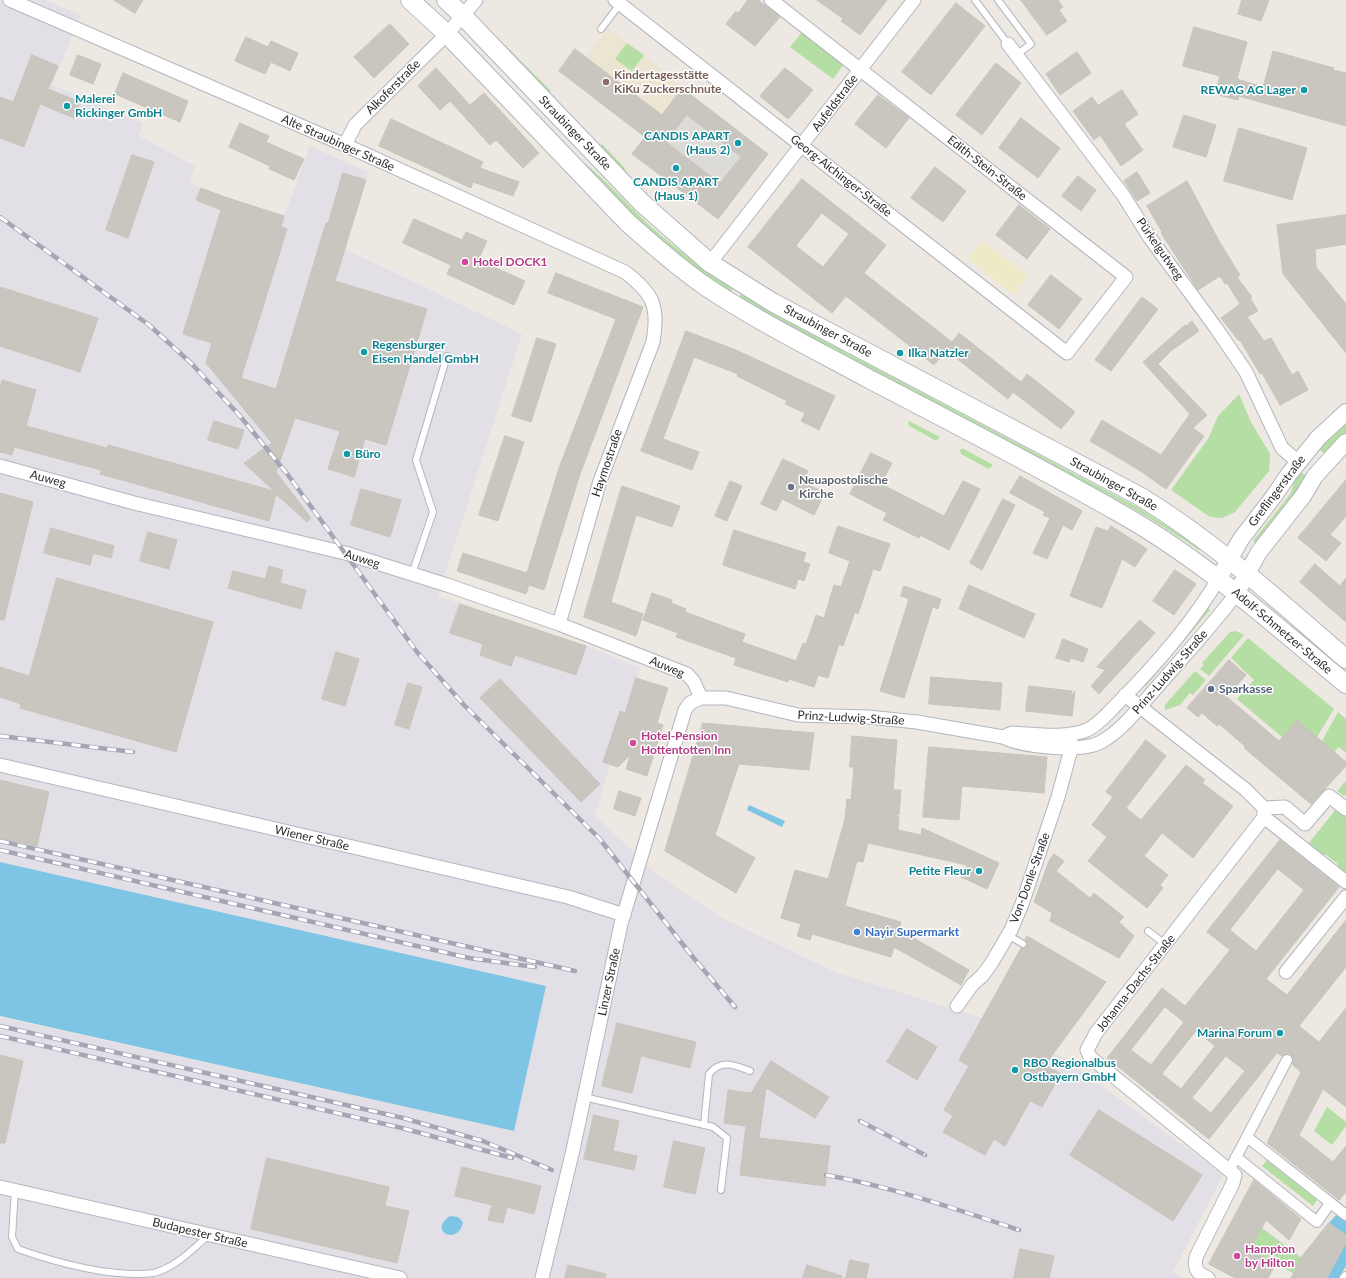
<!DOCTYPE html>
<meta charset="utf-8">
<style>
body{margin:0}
canvas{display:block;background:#ede8e1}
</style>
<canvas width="1346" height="1278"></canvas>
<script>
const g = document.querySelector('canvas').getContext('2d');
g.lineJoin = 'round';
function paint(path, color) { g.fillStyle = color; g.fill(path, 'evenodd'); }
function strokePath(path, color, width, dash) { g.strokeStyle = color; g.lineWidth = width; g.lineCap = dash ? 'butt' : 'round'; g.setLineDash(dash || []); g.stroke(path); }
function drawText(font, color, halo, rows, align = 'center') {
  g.font = font + ' Lato,sans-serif'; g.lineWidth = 3; g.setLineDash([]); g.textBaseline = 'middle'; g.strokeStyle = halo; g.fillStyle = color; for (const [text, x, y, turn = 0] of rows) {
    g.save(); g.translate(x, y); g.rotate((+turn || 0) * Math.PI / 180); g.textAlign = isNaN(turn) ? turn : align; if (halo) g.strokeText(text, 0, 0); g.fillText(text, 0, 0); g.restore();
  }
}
paint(new Path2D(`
 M0,0H45L81,15L52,85L143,123L139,136L195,166L189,183L225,197L284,216L310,146L368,172L345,249L522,334L438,596L586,646L640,668L625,713L619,711L603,762L610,764L595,815L654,872L720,917L835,972L1001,1024L1066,1060L1223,1175L1173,1272L1184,1278H0V1017L514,1131L546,986L0,862Z`), '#e2e0e6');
paint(new Path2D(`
 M608,28L683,87L662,115L586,57Z`), '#ece5d2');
paint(new Path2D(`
 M802,32L844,64L833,79L790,47Z
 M627,43L644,55L632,71L615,59Z
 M505,45L551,91L547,95L502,48Z
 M602,144L623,166L638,192L597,148Z
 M582,161C606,180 626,203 648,224C675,248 703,269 733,288L729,295L658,241L579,163Z
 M741,294L819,338L1137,507L1201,548L1199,550C1160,524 1121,499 1078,481L738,300Z
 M1239,394L1251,422L1270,454L1269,471L1235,512L1222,518L1210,517L1171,490L1208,439L1218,416Z
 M909,421L940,437L936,441L908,425Z
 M1346,422V436L1326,455L1318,448Z
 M962,448L993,465L989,469L961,454L960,451Z
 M1300,471L1307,477L1255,543L1253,541L1291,493L1295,478Z
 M1208,608L1210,610L1146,686L1143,684Z
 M1236,631L1244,635L1209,676L1200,669L1204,665L1202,663L1230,632Z
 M1248,638L1334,709L1317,737H1282L1237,699L1254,680L1231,658Z
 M1195,671L1206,680L1193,695L1190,693L1180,705L1165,710V705Z
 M1338,712L1346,719V753L1339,747L1334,752L1322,741Z
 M1346,781V794L1344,796L1337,791Z
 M1337,808L1346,815V874L1337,867L1338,864L1325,854L1323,856L1308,844Z
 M1327,1107L1346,1122V1126L1332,1145L1314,1131Z
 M1267,1160L1317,1200L1313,1206L1262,1166Z
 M1262,1228L1302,1258L1293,1273L1244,1247Z`), '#b4dea3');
paint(new Path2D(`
 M983,241L1028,276L1014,295L968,259Z`), '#eeeac7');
paint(new Path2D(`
 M687,115L741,157L720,183L666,142Z`), '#dddbd7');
paint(new Path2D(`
 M749,805L785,821L782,827L747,810Z
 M0,862L546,986L514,1131L0,1016Z
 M1336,1215L1346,1222V1235L1329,1223Z
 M450,1216L458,1217L463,1222C459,1246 427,1232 450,1216Z
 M1346,1243V1266L1339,1278H1327Z`), '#7ec4e4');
const building = new Path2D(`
 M114,0H143L135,13Z
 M748,0H758L780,17L755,46L726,24L736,11L738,13Z
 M817,0H887L860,35L841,21L843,19Z
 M1021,0H1058L1063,7L1059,10L1067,21L1047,35Z
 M1242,0H1269L1261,21L1238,14Z
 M956,3L985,26L931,95L902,72Z
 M390,24L409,44L374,78L354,57Z
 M1194,27L1247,42L1237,79L1263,87L1273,51L1334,68L1333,70L1346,73V126L1239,96L1238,100L1215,94L1220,76L1183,66Z
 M246,37L268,47L271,41L298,53L290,71L271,62L265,74L235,61Z
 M575,49L662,115L682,88L768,154L718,219L632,154L645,137L559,71ZM687,115L741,157L720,183L666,142Z
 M1077,52L1091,73L1060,95L1046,74Z
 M32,55L58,66L48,89L80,102L74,118L40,104L24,147L0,138V97L13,102Z
 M78,55L101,64L93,84L70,75Z
 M996,63L1021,83L982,135L956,115Z
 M436,68L470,105L484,93L539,153L523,168L496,140L490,145L450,101L440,110L418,86Z
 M785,68L813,90L788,119L760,96Z
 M123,73L188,101L180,122L115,94Z
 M1122,90L1138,114L1124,124L1143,150L1121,166L1100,135L1094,140L1073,111L1092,97L1098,105Z
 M878,95L909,118L886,148L855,124Z
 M1184,115L1216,125L1206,157L1173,147Z
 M1021,118L1060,148L1038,178L999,148Z
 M391,119L483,162L480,168L519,182L513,196L473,182L471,188L379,146Z
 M240,123L269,136L266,142L304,159L294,180L269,169L270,166L229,147Z
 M1239,128L1307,148L1292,200L1224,181Z
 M132,155L154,162L128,238L106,230Z
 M935,167L966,191L943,222L911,198Z
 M1137,172L1150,193L1137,201L1124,181Z
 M343,173L366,180L335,281L427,309L386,445L365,439L354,477L328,469L340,431L295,418L276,472L311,518L307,522L276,494L269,521L100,474L101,470L14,447L12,455L0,452V388L2,380L36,390L26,426L107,448L108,445L274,491L244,463L272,443L206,363L212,343L183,334L221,210L196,200L201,188L225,197L284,216L281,227L287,229L241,378L276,389L326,223H328Z
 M1078,176L1096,190L1081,211L1062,196Z
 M802,179L886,245L864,273L952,342L959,333L1021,382L1027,374L1075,412L1061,429L1013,392L1008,399L946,350L934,365L846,296L832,313L748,247ZM822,213L849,234L823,267L796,246Z
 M1187,181L1219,241L1240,275L1237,277L1252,297L1250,298L1258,311L1247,317L1264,341L1271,338L1292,375L1298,371L1308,390L1280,405L1262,373L1260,374L1240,340L1239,341L1221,318L1240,304L1227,283L1225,284L1220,276L1198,290L1161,233L1162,232L1147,206Z
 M1019,205L1050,229L1027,259L996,235Z
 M1346,215V244L1315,249L1316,267L1346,304V353L1283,274L1277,225Z
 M414,219L462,240L466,232L487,241L478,260L525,281L514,305L447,274L451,265L403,243Z
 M556,273L643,307L580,474L544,590L529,585L526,594L457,571L463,553L527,573L559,468L616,319L548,293Z
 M1051,275L1082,299L1059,329L1028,305Z
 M0,287L98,318L80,372L0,346Z
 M1142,297L1158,309L1111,371L1095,360Z
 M1192,321L1199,331L1172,350L1158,364L1207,415L1193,428L1204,436L1166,489L1139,470L1090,441L1102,420L1161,455L1190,414L1143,362L1185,325L1186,326Z
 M686,331L736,350L835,396L819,430L801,421L805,413L785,404L787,401L737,376L738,374L694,357L663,439L699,452L692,470L641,451Z
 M537,338L556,344L531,422L512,416Z
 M214,421L244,430L238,449L208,440Z
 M505,436L524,442L498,521L479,515Z
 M871,453L892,463L881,484L944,516L963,481L980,489L949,550L920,535L919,538L883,520L887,513L850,494Z
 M783,459L808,471L803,482L825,493L814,515L782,499L776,511L761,504Z
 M1020,476L1082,511L1072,530L1063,525L1047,559L1033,553L1050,518L1043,515L1045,512L1010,493Z
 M1346,480V516L1330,535L1341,543L1326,561L1298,538Z
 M730,481L742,486L727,521L715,516Z
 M622,486L680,506L672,527L636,515L611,602L643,614L636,636L584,617Z
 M361,489L401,500L390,537L351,525Z
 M0,493L33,502L4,620H0Z
 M1003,499L1015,505L982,570L970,563Z
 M838,526L890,544L880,571L873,569L858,614L855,612L843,646L839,644L828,678L818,675L814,687L789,679L788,682L734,665L736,658L676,637L678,633L643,620L652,593L672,600L671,603L686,609L685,612L745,634L742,642L796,661L803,643L806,644L816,615L824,618L834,585L841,587L850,561L829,553Z
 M1111,526L1147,549L1135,567L1122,559L1102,608L1070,596L1096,527L1108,531Z
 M51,528L114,546L111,558L93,553L90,565L44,553Z
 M734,530L806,553L803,562L810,564L804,581L798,579L795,589L723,565Z
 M148,532L177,540L169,569L140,561Z
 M1315,564L1340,586L1346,578V622L1300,582Z
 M269,566L283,570L280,583L306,590L301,609L228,588L233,571L265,579Z
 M1175,570L1196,584L1174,615L1153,601Z
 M57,578L213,622L176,752L20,708L21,704L0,697V667L29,676Z
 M969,585L1035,614L1024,638L959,609Z
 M904,586L941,599L938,609L933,607L932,609L904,698L880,691L909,599L901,596Z
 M460,604L586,646L576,675L515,655L511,666L480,655L483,644L450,633Z
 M1140,620L1155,633L1099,694L1091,686L1105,670L1097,667Z
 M1063,639L1088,649L1083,662L1071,658L1069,662L1056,658Z
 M336,652L359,659L345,706L322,699Z
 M1229,660L1246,675L1227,697L1279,741L1297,720L1346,762V766L1311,804L1244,748L1246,747L1219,724L1217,726L1202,713L1198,717L1187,708Z
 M931,677L1002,683L1000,710L929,704Z
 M636,678L668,688L657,723L663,725L647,776L626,769L630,755L618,767L603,762L620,711L625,713Z
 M500,679L600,784L581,802L480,698Z
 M408,683L422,687L409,729L395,725Z
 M1029,686L1072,691L1070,697L1075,691L1072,716L1026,711Z
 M703,723L814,733L809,770L739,764L715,835L755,858L736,893L665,851Z
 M852,736L897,740L893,790H901L899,815H894L899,817L898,830L921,835L922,828L999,863L987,889L961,877L967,865L868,843L863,862L857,861L845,906L901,922L899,928L911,934L910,936L969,970L961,985L894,947L891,957L812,934L810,940L797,936L801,924L781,918L795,870L828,879L845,819L847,799L851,800L854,767H850Z
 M1146,740L1166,756L1126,808L1141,820L1186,765L1205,780L1202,783L1233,806L1193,858L1162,833L1144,856L1168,875L1160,885L1163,888L1147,908L1088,861L1107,837L1092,825L1113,797L1106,792Z
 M929,747L1047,757L1044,793L962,786L959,820L923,817Z
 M0,780L49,792L37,846L0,838Z
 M619,791L641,798L635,816L614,809Z
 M1280,840L1339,887L1266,979L1287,995L1346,920V967L1299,1026L1319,1042L1346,1008V1107L1323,1089L1299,1135L1333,1162L1346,1146V1192L1339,1200L1267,1143L1301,1072L1292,1064L1293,1059L1290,1054H1286L1282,1056L1277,1053L1209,1139L1107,1058L1162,988L1185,1006L1230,950L1207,932ZM1278,869L1304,890L1256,951L1230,930ZM1165,1007L1184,1022L1151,1065L1131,1050ZM1196,1031L1215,1046L1181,1089L1162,1074ZM1226,1056L1245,1071L1211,1113L1192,1098Z
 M1054,854L1064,861L1056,871L1090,898L1094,893L1124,917L1119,922L1134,936L1119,958L1050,921L1052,913L1034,902L1049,861Z
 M1027,936L1106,982L1045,1065L1061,1074L1042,1107L1030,1101L1005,1146L994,1139L985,1155L943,1132L953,1116L944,1110L969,1066L959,1060L1021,948H1025L1027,946L1025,940Z
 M617,1023L696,1042L690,1068L641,1056L632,1093L602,1086Z
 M907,1029L937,1047L917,1080L887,1062Z
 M0,1055L23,1061L5,1143H0Z
 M771,1061L829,1097L815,1118L766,1088L759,1138L830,1146L825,1186L740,1175L746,1126L724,1123L728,1090L751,1093Z
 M1099,1110L1202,1175L1173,1221L1070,1155Z
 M594,1115L619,1121L613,1151L637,1156L634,1170L584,1159Z
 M674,1141L705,1148L695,1194L664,1187Z
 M267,1158L389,1187L385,1206L409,1211L397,1263L251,1229Z
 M462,1167L541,1186L534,1214L507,1207L503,1223L488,1220L492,1205L455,1196Z
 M1254,1180L1301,1219L1289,1240L1266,1220L1250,1250L1276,1264L1268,1278H1235L1209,1264Z
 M1329,1223L1346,1235V1243L1327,1278H1291L1303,1255Z
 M1020,1249L1054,1256L1049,1278H1014Z
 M850,1260L869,1264L866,1278H846Z
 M568,1265L606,1274L605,1278H565Z
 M807,1265L842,1276L841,1278H803Z`);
paint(building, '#c9c6bf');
strokePath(building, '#c8c4ba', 1);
const service = new Path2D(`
 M975,0L1008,44
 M998,0L1031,44L1016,55
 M601,29L620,4
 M412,574L433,512L416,460L447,356
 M1148,931L1165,944
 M1008,935L1023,944
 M584,1097L713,1127L727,1138L721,1190
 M704,1125L709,1074C721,1059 734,1065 750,1071
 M15,1190L12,1237L18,1249C57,1263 113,1278 154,1273C176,1267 193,1249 209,1235`);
const pedestrian = new Path2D(`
 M1247,1137L1346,1215
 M1236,1157L1317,1222L1330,1203
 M1230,1169L1287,1060
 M1345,1278L1346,1277`);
const minor = new Path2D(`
 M10,0L345,145L625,272C654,294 659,307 653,342L600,481L559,624
 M615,0L1067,353L1126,277L771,0
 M1008,44L1123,195L1150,238L1216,328L1246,372L1282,448L1298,462
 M345,145L355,125L447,34L476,0
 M710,263L914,0
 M0,466L134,503L345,553L447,585L559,624L687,674L694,682L701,698
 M1125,695L1246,790L1264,808V817L1096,1033L1087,1050L1090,1057L1235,1175L1233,1183L1196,1257C1194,1270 1197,1273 1208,1278
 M1007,735L1012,733C1035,734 1065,739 1087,730C1098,725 1107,714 1115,706C1151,670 1193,622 1219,578
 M0,765L568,897L624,915
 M1264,808L1285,807L1305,824L1329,796L1346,809
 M1264,817L1346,882
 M1286,972L1346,897
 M957,1006L972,985L982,976L991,964L1011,930L1022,904L1058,797L1071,749L1070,734
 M0,1187L400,1278
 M542,1278L573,1150L621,924L685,710L690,703L701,698H726L798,715L868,717L917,722L1003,737C1023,747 1081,753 1101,742C1124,729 1140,706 1157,687C1184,656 1212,626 1236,594`);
const tertiary = new Path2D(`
 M1219,578L1241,539L1274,496L1289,474L1318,438L1346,412
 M1236,594L1259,552L1303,496L1315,476L1346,442`);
const secondary = new Path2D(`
 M410,0L447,34L628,223C653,245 677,267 705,286C757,321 814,349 869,379C952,422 1035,465 1116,511C1201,558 1272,623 1346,684
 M446,0L463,16L642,203L710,263L772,302L1141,497C1216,543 1279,601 1346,659`);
strokePath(service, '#b4b6bf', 8);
strokePath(pedestrian, '#b4b6bf', 12);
strokePath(minor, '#b4b6bf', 15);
strokePath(tertiary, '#b4b6bf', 18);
strokePath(secondary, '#b4b6bf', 20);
strokePath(service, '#fff', 6);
strokePath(pedestrian, '#fff', 10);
strokePath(minor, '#fff', 13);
strokePath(tertiary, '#fff', 16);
strokePath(secondary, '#fff', 18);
const rail = new Path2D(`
 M0,217L149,325L191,363L240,416L288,475L417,652L464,705L599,838L692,956L735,1007
 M0,736L133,752
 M0,841L575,971
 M0,850L469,958L535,967
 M0,1026L403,1118L483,1141L552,1170
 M0,1036L402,1128L512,1158
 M860,1121L925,1155
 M826,1175C893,1187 956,1209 1019,1230`);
strokePath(rail, '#a4a5b5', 4.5);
strokePath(rail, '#fff', 3, [9]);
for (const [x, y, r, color] of [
 [606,82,4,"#8d6e63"],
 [1304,90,4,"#0f9aa8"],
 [67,106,4,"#0f9aa8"],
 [738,143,4,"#0f9aa8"],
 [676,168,4,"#0f9aa8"],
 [465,262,4,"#d1479c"],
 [364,352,4,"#0f9aa8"],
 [900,353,4,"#0f9aa8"],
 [347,454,4,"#0f9aa8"],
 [791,487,4,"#6b7280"],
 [1211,689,4,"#5c6f8a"],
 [633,743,4,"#d1479c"],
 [979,871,4,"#0f9aa8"],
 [857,932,4,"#3f7fe0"],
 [1280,1033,4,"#0f9aa8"],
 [1015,1070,4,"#0f9aa8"],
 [1237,1256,4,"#d1479c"]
]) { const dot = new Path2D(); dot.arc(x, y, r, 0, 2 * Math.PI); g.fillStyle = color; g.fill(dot); strokePath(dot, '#fff', 1.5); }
drawText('bold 12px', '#785e54', '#fff', [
 ["Kindertagesstätte",614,75],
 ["KiKu Zuckerschnute",614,89]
], 'left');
drawText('12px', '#2d2d2d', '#fff', [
 ["Alkoferstraße",393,87,-45],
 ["Aufeldstraße",835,103,-53],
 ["Straubinger Straße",575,133,46],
 ["Alte Straubinger Straße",338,143,24],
 ["Edith-Stein-Straße",987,168,38],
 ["Georg-Aichinger-Straße",841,176,38],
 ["Pürkelgutweg",1160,249,55],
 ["Straubinger Straße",828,331,28],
 ["Haymostraße",607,463,-71],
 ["Auweg",48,479,15],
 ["Straubinger Straße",1114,484,29],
 ["Greflingerstraße",1277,491,-53],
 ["Auweg",362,559,17],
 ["Adolf-Schmetzer-Straße",1282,631,40],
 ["Auweg",667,667,23],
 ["Prinz-Ludwig-Straße",1170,672,-49],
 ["Prinz-Ludwig-Straße",851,718,3],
 ["Wiener Straße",312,838,13],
 ["Von-Donle-Straße",1030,878,-70],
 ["Linzer Straße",609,982,-78],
 ["Johanna-Dachs-Straße",1136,983,-52],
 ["Budapester Straße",200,1233,13]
]);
drawText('bold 12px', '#0d838f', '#fff', [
 ["REWAG AG Lager",1296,90,"right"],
 ["Malerei",75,99],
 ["Rickinger GmbH",75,113],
 ["CANDIS APART",730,136,"right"],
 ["(Haus 2)",730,150,"right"],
 ["CANDIS APART",676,182,"center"],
 ["(Haus 1)",676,196,"center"],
 ["Regensburger",372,345],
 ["Eisen Handel GmbH",372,359],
 ["Ilka Natzler",908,353],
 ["Büro",355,454],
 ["Petite Fleur",971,871,"right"],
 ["Marina Forum",1272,1033,"right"],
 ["RBO Regionalbus",1023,1063],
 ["Ostbayern GmbH",1023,1077]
], 'left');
drawText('bold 12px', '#b23c85', '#fff', [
 ["Hotel DOCK1",473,262],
 ["Hotel-Pension",641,736],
 ["Hottentotten Inn",641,750],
 ["Hampton",1245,1249],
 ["by Hilton",1245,1263]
], 'left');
drawText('bold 12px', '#5b616d', '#fff', [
 ["Neuapostolische",799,480],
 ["Kirche",799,494]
], 'left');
drawText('bold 12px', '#4e5e75', '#fff', [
 ["Sparkasse",1219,689]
], 'left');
drawText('bold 12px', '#366cbe', '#fff', [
 ["Nayir Supermarkt",865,932]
], 'left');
</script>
